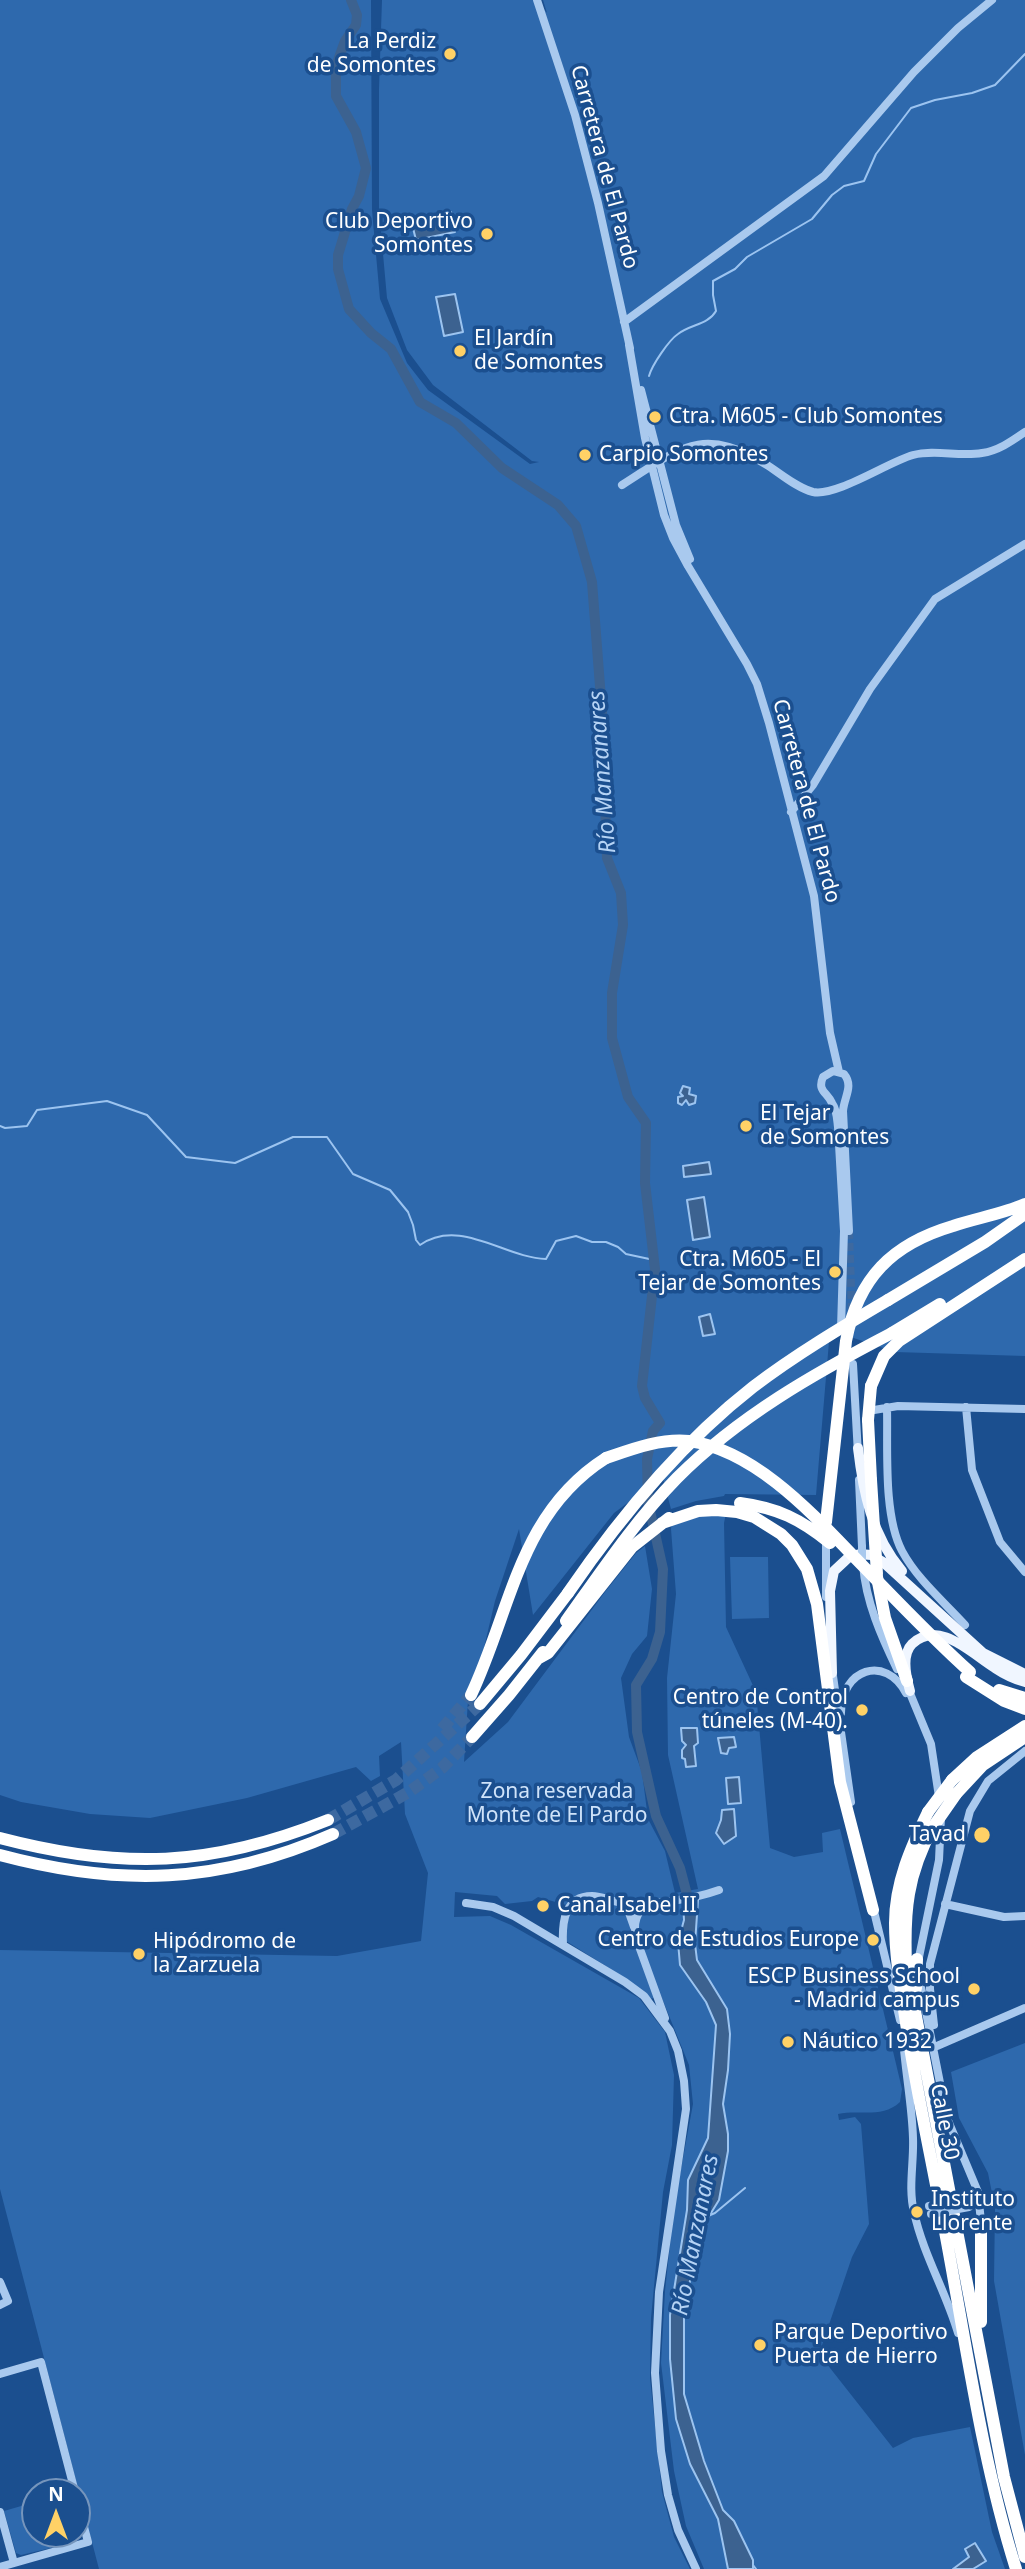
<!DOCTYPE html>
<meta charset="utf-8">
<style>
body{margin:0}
#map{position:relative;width:1025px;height:2569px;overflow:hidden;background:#1b4f8f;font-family:"Noto Sans",sans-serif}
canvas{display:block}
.north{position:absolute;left:21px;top:2478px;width:70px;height:70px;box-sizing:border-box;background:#1b4f8f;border:2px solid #7695bc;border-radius:50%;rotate:0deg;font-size:19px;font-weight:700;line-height:28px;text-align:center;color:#fff}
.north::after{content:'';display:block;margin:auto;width:24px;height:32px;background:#ffd166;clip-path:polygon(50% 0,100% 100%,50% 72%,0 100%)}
</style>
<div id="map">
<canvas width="1025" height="2569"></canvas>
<div class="north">N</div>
</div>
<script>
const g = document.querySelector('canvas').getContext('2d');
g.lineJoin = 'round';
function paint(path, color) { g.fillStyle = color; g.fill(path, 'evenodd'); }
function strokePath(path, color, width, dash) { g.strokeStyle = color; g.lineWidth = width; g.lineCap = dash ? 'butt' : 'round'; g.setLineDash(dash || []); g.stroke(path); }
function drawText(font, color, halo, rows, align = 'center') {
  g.font = font + ' "Noto Sans",sans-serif'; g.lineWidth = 7; g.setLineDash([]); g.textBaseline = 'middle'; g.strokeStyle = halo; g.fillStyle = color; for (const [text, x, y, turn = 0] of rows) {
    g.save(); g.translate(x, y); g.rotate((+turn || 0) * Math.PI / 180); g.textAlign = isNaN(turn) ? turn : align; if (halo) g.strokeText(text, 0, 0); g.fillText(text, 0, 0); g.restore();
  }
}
paint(new Path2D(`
 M0,0H371L372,210L380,299L407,363L428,390L530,464L539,462L532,461L433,385L407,350L387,298L379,210V89L382,0H537L547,13L543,0H1025V1356L895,1352L830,1330L816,1495L725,1494L724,1496L696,1501L671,1509L663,1479L661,1478L614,1513L533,1615L519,1529L495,1601L482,1656L469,1685L464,1762L508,1722L605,1592L636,1553L645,1546L652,1589L647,1636L632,1654L621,1678L629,1737L642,1772L648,1819L665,1851L675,1893L698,1889L668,1755L667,1678L676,1594L671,1529L672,1523L690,1517L726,1513L724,1523L726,1627L756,1692L770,1848L794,1857L823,1852L822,1833L840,1829L902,2089L900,2102C882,2119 859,2109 838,2114L839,2120L855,2117L861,2124L869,2224L852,2257L819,2354L893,2448L913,2438L970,2427L992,2532L1005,2569H704L686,2526L674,2471L661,2363L665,2291L674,2207L693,2104L689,2065L661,1996L650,1999L609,1968L566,1941L569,1902L566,1905L538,1897L532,1901L505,1904L497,1896L455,1892L454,1917L490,1916L511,1925L639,1998L665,2032L674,2075L672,2145L663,2192L651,2318L650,2378L662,2492L674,2537L690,2569H99L0,2189V1950L337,1956L421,1941L428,1873L405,1814L401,1742L379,1756L380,1776L371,1781L356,1767L247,1798L150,1818L90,1814L21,1802L0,1795Z
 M730,1557H768L769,1618L732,1619Z
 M1025,2043V2455L994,2281L995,2208L988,2173L959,2118L951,2072Z
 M35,2502V2534H48L51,2548L21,2555L16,2553L4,2511Z`), '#2e69ad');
const water = new Path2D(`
 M451,212L455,232L416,240L411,220Z
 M455,294L463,332L444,336L436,297Z
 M683,1086L690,1088L689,1094L696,1096L695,1103L689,1105L686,1100L682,1105L678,1103V1097L683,1096L680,1093Z
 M709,1162L711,1174L684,1177L683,1166Z
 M704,1197L710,1237L693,1240L687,1200Z
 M710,1314L715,1334L703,1336L699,1317Z
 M681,1728H697L698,1743L694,1746L696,1766L686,1767L685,1759L682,1758V1750L686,1745L682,1741Z
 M734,1737L736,1747L729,1748L727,1754L721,1753L718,1738Z
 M739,1777L741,1803L728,1804L726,1778Z
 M734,1809L736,1836L724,1844L716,1833L721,1820L722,1810Z
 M698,1900L695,1944L697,1960L727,2009L730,2034L728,2070L723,2104L728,2134V2151L719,2200L703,2226L695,2253L684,2314V2394L704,2461L723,2510L734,2521L753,2560V2569H728L718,2519L690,2464L676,2419L670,2359V2315L687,2210L688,2180L708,2138L716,2025L706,2002L680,1965L678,1942L684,1920L683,1903Z
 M975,2543L986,2561L973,2569H953L969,2557L965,2549Z`);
paint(water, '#3c6290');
strokePath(water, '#9cc4f0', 2);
strokePath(new Path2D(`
 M649,376C652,365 669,340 678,334C691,324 708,325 716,311L713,295V281L735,269L747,257L812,219L832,195L844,186L864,181L876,154L911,108L935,100L972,93L995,85L1025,54
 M0,1126L5,1128L27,1126L37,1110L107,1101L147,1115L186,1157L235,1163L293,1137H327L353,1174L390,1190L408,1212L413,1225L416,1240L420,1245C460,1217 505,1258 546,1259L556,1241L576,1236L592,1242H606L618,1247L626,1254L654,1260
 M708,2216L715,2213L745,2188
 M753,2565L756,2569`), '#9cc4f0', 2);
strokePath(new Path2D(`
 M351,0L357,15L356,25L345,41L336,66V96L356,132L366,168L359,196L352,209L338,255V269L349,309L371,333L391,349L420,402L456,423L502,468L558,505L576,526L592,582L602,712L607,858L621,893L623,925L612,993V1038L628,1097L646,1123L645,1183L655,1269L642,1386L645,1398L660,1423L653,1431L647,1459L648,1502L663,1569L660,1632L652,1659L636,1685L637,1732L656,1816L680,1868L690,1906`), '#3c6290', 10);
strokePath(new Path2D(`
 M849,1231L852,1312`), '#3d69a0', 8, [8, 4]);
strokePath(new Path2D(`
 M442,1729L471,1695
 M328,1820L396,1780L480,1704
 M333,1834L409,1792L442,1768L472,1737`), '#3d69a0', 12, [12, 6]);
strokePath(new Path2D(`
 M537,0L575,115L598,203L630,348
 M624,322L824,176L914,72L958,28L992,0
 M629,345L645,438L664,515L673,538L688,566L747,664L757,684L769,723L814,896L830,1033L839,1072
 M641,390L676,525L690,559
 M622,485C679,449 701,424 767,465C781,474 797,488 813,492C836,497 888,462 913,455C935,449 959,457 982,453C998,451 1012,441 1025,432
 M791,812L813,785L870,689L935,599L1025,544
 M841,1328L844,1231L838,1127C837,1119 837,1110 832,1103C827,1092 817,1091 823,1077L833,1071L844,1074C854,1086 844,1097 843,1111L849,1231
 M853,1364L858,1454
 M887,1407C888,1448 883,1515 902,1551C917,1579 944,1602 965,1625
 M966,1407L972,1470L1000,1542L1025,1572
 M868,1411L898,1406L1025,1409
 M859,1480L862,1547
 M826,1537V1597
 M863,1565C866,1602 881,1636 897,1669
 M832,1669L851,1802
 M907,1686L931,1744L939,1797
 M841,1713C841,1669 885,1654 906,1693
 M649,1902C636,1912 633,1923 636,1938L665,2018
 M466,1903L493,1907L514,1916L625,1982L644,1996L670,2031L678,2051L684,2081L686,2109L659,2292L655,2373L661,2451L668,2495L678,2530L696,2569
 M622,1903L628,1910L634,1927
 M945,1904L1004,1917L1025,1916
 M873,1907L900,2020
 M563,1944C562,1923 564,1896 592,1896C603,1896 612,1902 623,1903C650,1906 694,1899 719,1890
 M918,1962L939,1860L941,1817
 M920,1982L947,2118L978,2192L981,2222
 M934,2025L930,1989V1964L970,1811L988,1781L1025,1751
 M903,2037C905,2070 912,2104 913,2138C914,2163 908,2188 914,2212C923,2254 946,2292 958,2333
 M937,2046L1025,2008
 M0,2282L8,2301L0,2305
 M0,2374L41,2362L75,2492
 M0,2512L14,2563
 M0,2567L88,2542L77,2500`), '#a9c9ee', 8);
strokePath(new Path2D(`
 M858,1448C863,1492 872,1536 902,1571
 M832,1673L830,1591L834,1571L849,1557L860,1554L871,1555L883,1562L983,1653L1025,1674
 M910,1691C906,1677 901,1655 912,1644C939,1618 973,1655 995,1668C1004,1674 1014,1679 1025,1682`), '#f0f6ff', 10);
strokePath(new Path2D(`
 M888,1300L985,1242L1025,1214
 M892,1333L940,1304
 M871,1386L884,1356L899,1341L1025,1259
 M868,1420L871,1480
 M826,1522L846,1341C858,1278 892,1244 953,1226C977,1218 1002,1214 1025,1204
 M662,1523L698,1511L716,1510L737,1512L754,1517L781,1534L792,1545L807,1569L817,1604L840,1782L873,1910
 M877,1577L885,1618L907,1681
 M539,1658L548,1653L632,1547L669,1518
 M966,1677L1004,1701L1025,1709
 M999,1690L1025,1698
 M471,1695C512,1608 519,1513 606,1458
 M480,1704L521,1655L568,1593
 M472,1737L509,1695L543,1652
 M952,1780L977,1757L1025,1726
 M956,1794L983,1765L1025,1737
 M928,1812C911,1847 895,1883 895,1923C895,1957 901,1990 906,2023C916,2088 930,2152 942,2216C965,2334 980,2455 1016,2569
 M933,1827C907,1875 904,1911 906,1964L1004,2477L1025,2557
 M0,1838C122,1870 211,1867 328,1820
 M0,1855C120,1887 219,1884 333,1834
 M916,1988L917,1959
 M981,2222V2322`), '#fff', 12);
strokePath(new Path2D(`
 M862,1547V1562
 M929,2206L960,2201L967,2197
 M931,2214L969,2207`), '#a9c9ee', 8);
strokePath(new Path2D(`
 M868,1420L871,1386
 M606,1458C632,1449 661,1438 689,1441C759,1451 818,1520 864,1567C899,1603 933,1639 970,1672
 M871,1480L877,1574
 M740,1503C778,1508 800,1519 830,1543
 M568,1593C620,1517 680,1444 753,1387C795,1355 842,1327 888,1300
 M566,1621C601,1572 635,1521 677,1478C739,1416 815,1373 892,1333
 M928,1812L952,1780
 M933,1827L956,1794`), '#fff', 12);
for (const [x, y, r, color] of [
 [450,54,7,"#ffd166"],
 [487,234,7,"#ffd166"],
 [460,351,7,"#ffd166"],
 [655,417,7,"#ffd166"],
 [585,455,7,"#ffd166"],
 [746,1126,7,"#ffd166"],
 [835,1272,7,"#ffd166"],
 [862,1710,7,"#ffd166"],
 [982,1835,9,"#ffd166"],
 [543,1906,7,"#ffd166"],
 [873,1940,7,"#ffd166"],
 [139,1954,7,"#ffd166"],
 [974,1989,7,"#ffd166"],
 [788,2042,7,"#ffd166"],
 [917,2212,7,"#ffd166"],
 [760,2345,7,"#ffd166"]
]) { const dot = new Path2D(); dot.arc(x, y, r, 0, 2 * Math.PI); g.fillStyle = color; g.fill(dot); strokePath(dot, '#1b4f8f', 2.5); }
drawText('21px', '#fff', '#1b4f8f', [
 ["La Perdiz",436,42,"right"],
 ["de Somontes",436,66,"right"],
 ["Club Deportivo",473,222,"right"],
 ["Somontes",473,246,"right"],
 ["El Jardín",474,339],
 ["de Somontes",474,363],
 ["Ctra. M605 - Club Somontes",669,417],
 ["Carpio Somontes",599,455],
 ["El Tejar",760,1114],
 ["de Somontes",760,1138],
 ["Ctra. M605 - El",821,1260,"right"],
 ["Tejar de Somontes",821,1284,"right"],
 ["Centro de Control",848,1698,"right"],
 ["túneles (M-40).",848,1722,"right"],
 ["Tavad",966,1835,"right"],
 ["Canal Isabel II",557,1906],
 ["Centro de Estudios Europe",859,1940,"right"],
 ["Hipódromo de",153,1942],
 ["la Zarzuela",153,1966],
 ["ESCP Business School",960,1977,"right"],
 ["- Madrid campus",960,2001,"right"],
 ["Náutico 1932",802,2042],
 ["Instituto",931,2200],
 ["Llorente",931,2224],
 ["Parque Deportivo",774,2333],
 ["Puerta de Hierro",774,2357]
], 'left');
drawText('21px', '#fff', '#1b4f8f', [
 ["Carretera de El Pardo",604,167,75],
 ["Carretera de El Pardo",806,801,75],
 ["Calle 30",944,2122,79]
]);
drawText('21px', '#cfe3fa', '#1b4f8f', [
 ["Zona reservada",557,1792],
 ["Monte de El Pardo",557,1816]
]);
drawText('italic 23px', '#b5d3f5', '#1b4f8f', [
 ["Río Manzanares",603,772,-94],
 ["Río Manzanares",696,2235,-79]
]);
</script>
